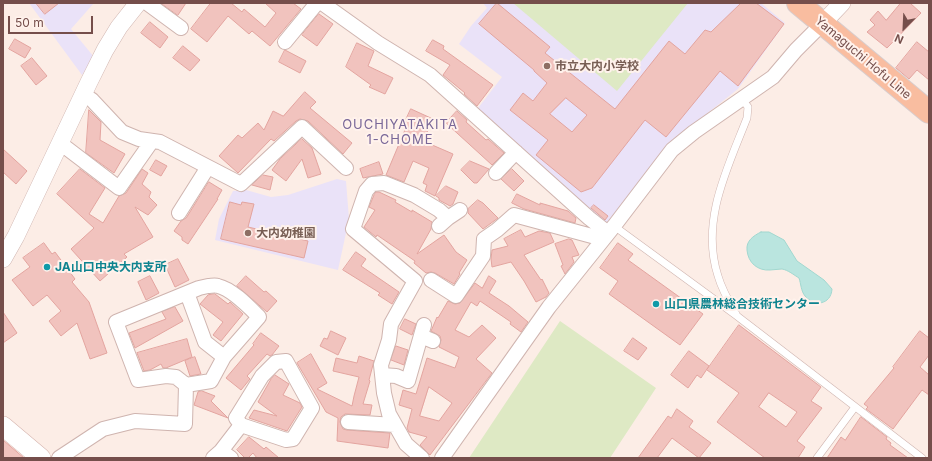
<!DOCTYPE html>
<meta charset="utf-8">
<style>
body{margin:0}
#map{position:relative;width:932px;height:461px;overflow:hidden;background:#fcede6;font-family:Inter,sans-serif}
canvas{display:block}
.frame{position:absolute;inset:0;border:4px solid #754e4b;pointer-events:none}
.north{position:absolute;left:884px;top:8px;width:40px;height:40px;-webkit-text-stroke:3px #fff2ec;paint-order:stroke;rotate:204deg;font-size:11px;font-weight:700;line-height:16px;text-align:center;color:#754e4b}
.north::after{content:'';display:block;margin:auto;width:14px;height:18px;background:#754e4b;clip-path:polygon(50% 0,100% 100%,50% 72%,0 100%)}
.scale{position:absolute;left:8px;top:16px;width:85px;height:18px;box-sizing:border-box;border:2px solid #754e4b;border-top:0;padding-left:5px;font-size:12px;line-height:14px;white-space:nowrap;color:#754e4b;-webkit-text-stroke:3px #fff2ec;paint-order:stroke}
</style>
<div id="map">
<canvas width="932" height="461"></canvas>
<div class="frame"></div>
<div class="north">N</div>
<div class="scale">50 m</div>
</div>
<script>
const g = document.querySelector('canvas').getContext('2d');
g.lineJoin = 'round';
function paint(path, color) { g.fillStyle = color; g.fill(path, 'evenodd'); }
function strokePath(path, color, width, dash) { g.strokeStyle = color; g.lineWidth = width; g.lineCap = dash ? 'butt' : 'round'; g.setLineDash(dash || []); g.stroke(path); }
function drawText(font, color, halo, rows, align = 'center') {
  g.font = font + ' Inter,"Noto Sans JP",sans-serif'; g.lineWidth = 4; g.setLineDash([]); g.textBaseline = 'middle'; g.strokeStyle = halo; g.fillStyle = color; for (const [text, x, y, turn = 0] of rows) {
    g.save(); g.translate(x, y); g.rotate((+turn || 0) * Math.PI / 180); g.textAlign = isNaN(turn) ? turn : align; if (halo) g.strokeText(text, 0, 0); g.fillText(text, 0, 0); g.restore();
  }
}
paint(new Path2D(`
 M29,3H94L71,29L94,57L82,75Z
 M483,3H761L785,23L738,89L666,146L604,227L475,112L502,77L459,44L471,26L487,8Z
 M337,179L346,181L349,219L338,270L215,240L219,219L233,191L246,190L271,197L288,195Z`), '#eae2f8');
paint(new Path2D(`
 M513,3H688L617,91Z
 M560,321L656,388L610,458H469Z`), '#dee9c4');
const water = new Path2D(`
 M761,232H769L784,240L797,261L824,280L832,289C831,305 814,307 805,296C801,291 801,284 799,278C794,275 788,270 782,269C778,269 774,270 770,270C758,271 748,263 747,250C746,241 753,236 761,232Z`);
paint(water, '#bae5df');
strokePath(water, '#a1d7cf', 1);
const building = new Path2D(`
 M36,3H59L45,14Z
 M161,3H186L178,15Z
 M211,3H231L242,12L244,9L265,27L276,13L265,3H293L301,9L270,46L252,31L249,34L228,16L207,42L191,29Z
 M497,3L550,47L545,53L615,109L669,41L685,54L705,30L711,32L741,3H756L784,24L738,86L720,71L666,137L645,120L592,188L581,192L536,155L548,140L510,110L523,93L533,101L547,83L534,71V70L479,24ZM566,98L587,115L572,132L550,114Z
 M901,3H910L921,13L887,48L867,32L875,25L870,20L878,11L886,20Z
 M319,14L333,24L317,46L302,35Z
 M150,22L168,37L160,48L141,33Z
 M15,39L31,48L25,58L9,49Z
 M433,40L444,46L443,49L493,85L477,106L464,94L465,93L443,75L450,65L426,51Z
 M917,42L929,52V80L917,70L909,79L896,68Z
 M357,43L374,51L368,66L393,78L385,94L369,87L371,85L346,67Z
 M183,46L200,60L190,71L173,58Z
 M285,50L306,61L300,73L279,62Z
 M32,58L47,76L36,85L21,66Z
 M305,92L316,102L310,108L352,143L343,154L308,121L300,119L296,121L274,141L271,139L238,173L219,156L238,135L242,138L258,123L264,130L273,111L283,116Z
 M411,109L433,119L423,141L453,154L435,196L425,191L427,185L423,183L429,168L413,161L404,182L386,175L407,125L404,124Z
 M89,110L101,122L100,140L125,154L114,173L86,153Z
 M457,111L467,120L466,122L486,140L488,139L504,153L492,165L446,123Z
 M302,139L312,148L321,174L308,178L302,159L286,181L272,170L280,159Z
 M3,149L27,171L16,184L3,172Z
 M156,160L167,166L161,176L150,170Z
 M470,161L489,169L477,183H474L461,170Z
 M379,162L383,174L363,178L360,169Z
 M80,169L105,188L89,214L103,223L119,196L126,193L142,169L148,173L142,184L151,192L149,197L157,205L148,215L135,207L153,237L124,254L127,257L100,281L71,249L94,228L57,194Z
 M512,169L524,181L514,191L501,179Z
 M263,175L273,177L270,190L252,185Z
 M209,182L222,190L217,199H218L188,244L182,240V237L174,231L181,221L186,218Z
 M446,186L458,192L453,204L450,206L439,200V198L436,196Z
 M376,192H379L396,200L395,202L412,212V210L432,222L431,229L417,254L444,235L456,252L467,260L459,273L460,274L454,284L435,273L431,272L426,273L414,263L415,261L377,235L376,237L364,227L375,210L369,207L374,195Z
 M517,194L540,205V203L568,211L576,218L575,223L524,209L512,203Z
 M478,200L483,203L498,218L483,229L468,213V209Z
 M230,202L241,205L242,202L254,204L248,227L308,241L304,258L221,239Z
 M594,205L608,216L605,220L591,208Z
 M521,230L525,237L539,231L550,233L554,242L524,255L541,280L542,279L549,293L546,297L536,302L524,281L511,262L492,267L491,259L492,250L508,246L504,239Z
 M569,239L572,240L579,255L572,257L574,262L565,274L561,266L563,265L555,244Z
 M44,243L52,254L55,252L75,279L72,282L89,302L107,353L90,359L77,323L61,336L49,321L61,311L47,295L33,306L12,280L30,267L23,258Z
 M618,243L633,254L628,260L703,314L680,345L609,294L618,281L600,268Z
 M356,252L366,259L361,266L399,292L392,304L378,295L380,293L343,270Z
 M178,259L189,280L175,287L165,265Z
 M150,276L159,293L146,300L138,282Z
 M246,276L264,292L266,291L277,301L267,312L237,286Z
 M489,276L496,281L489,293L509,306L528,322L521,332L510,324L511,322L480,301L477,306L471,302L455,330L469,337L482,325L496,338L476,359L492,373L430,455L420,445L427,437L409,432L407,428L412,409L399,405L403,390L416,394L427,358L455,368L459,357L439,347L441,340L440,336L431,331L437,317L438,318L448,301L455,304L460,303L475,283L482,288ZM429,387L452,403L439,421L420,416Z
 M215,294L228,304L230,302L243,314L221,341L213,335L223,322L200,304L208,295Z
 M175,307L183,321L135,348L129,333L166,319L162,312Z
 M3,312L17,333L3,343Z
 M405,319L416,324L412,335L400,329Z
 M739,325L821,387L811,401L822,408L797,441L805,447L798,458H765L717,422L739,393L707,370ZM769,393L797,412L786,427L759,407Z
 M331,331L346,338L338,355L320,346L324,338L327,339Z
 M920,331L929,338V355L920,367L929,375V395L922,390L893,429L866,409L868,407L864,404L894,368L893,367Z
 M261,333L279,346L272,355L270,356L267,354L247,376L250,379L241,390L226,378L254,345L253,344Z
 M633,338L647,348L638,360L624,351Z
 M187,339L192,357L166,368H163L161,364L150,370L144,371L137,353Z
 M396,346L408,350L404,365L391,360Z
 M689,351L709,366L701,378L697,375L688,388L671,375Z
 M311,354L327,383L317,389L352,406L354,396L359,377L333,371L336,358L357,363L359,356L374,361L369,380L370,381L363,404L372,405L370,415L345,414L341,417L340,422L343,429L347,430L390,433L388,448L337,441L338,418L326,412L297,363Z
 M195,357L201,374L190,376L185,361Z
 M275,375L289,384L283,395L300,403L302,407L287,431L249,418L254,410L277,416L258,402L271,379Z
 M202,391L215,396L211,401L228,418L194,405L198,392Z
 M677,409L693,421L689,427L711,443L699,458L672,438L657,458H638L668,416L671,418Z
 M861,417L887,437L886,439L891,443L890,445L908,458H827L841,437L845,440Z
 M249,437L264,449L266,447L279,458H257L253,453L248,458H245L237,450Z
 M3,440L24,458H3Z`);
paint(building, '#f1c3be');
strokePath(building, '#e3a49f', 1);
const service = new Path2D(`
 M614,226L737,316L922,458
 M736,314C729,302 722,290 718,276C700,221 728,167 747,118L748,107L742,99
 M817,458L855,407`);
const minor = new Path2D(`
 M147,3L181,28
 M322,3L378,43L430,75L589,218L608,233
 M285,42L317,3
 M83,94L92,100L122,132L139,139L160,142L241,184L302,127L346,168
 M60,143L119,188L152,141
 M496,173L516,152
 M179,213L208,167
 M439,226L448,218
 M431,280L456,296L483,256L484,239L497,230L514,215L603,239
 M208,286C211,286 215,285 218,286C232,289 249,307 259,317L224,357L211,381L186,385L176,377L166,376L138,380L116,322L199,288Z
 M187,293L205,342L224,357
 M421,336L433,341
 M286,361L312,408L293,439L286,440L241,425L236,418L262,376L276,362Z
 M382,375L396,376L408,381L424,325
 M348,422L395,425
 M221,451L231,458
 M59,458L103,429L135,421L185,424L186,385
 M213,458L221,451L241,425
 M422,458L406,444L389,414L384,393L381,365L389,340L391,324L415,281L353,229L366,191L372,184L384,183L414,195L439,210L448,218L460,210
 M442,458L549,307L614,226L672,150L694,132L773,77L796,50L822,24`);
const tertiary = new Path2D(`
 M822,24L842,3
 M3,259L16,236L89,82L105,50L119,27L138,3`);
const secondary = new Path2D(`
 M3,426L41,458`);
const primary = new Path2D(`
 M798,3L929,112`);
strokePath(service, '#cfb4af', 8);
strokePath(minor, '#cfb4af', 16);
strokePath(tertiary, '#cfb4af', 18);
strokePath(secondary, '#d5b4ae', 20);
strokePath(primary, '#d8cdcd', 24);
strokePath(service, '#fff', 7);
strokePath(minor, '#fff', 14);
strokePath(tertiary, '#fff', 17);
strokePath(secondary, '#fff', 19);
strokePath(primary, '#f9bda0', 22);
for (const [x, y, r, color] of [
 [547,66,4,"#8d6e63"],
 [248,233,4,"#8d6e63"],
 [47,267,4,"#0f9aa8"],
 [656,304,4,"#0f9aa8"]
]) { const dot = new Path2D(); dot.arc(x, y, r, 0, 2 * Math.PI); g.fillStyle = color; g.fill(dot); strokePath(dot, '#fff2ec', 1.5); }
drawText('12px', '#754e4b', '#fff2ec', [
 ["Yamaguchi Hofu Line",863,58,40]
]);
drawText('bold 12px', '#785e54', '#fff2ec', [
 ["市立大内小学校",555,66],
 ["大内幼稚園",256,233]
], 'left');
drawText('bold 12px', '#0d838f', '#fff2ec', [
 ["JA山口中央大内支所",55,267],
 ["山口県農林総合技術センター",664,304]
], 'left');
g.letterSpacing = '1px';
drawText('13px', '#796798', '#fff2ec', [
 ["OUCHIYATAKITA",400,125],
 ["1-CHOME",400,140]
]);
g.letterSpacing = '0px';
</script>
